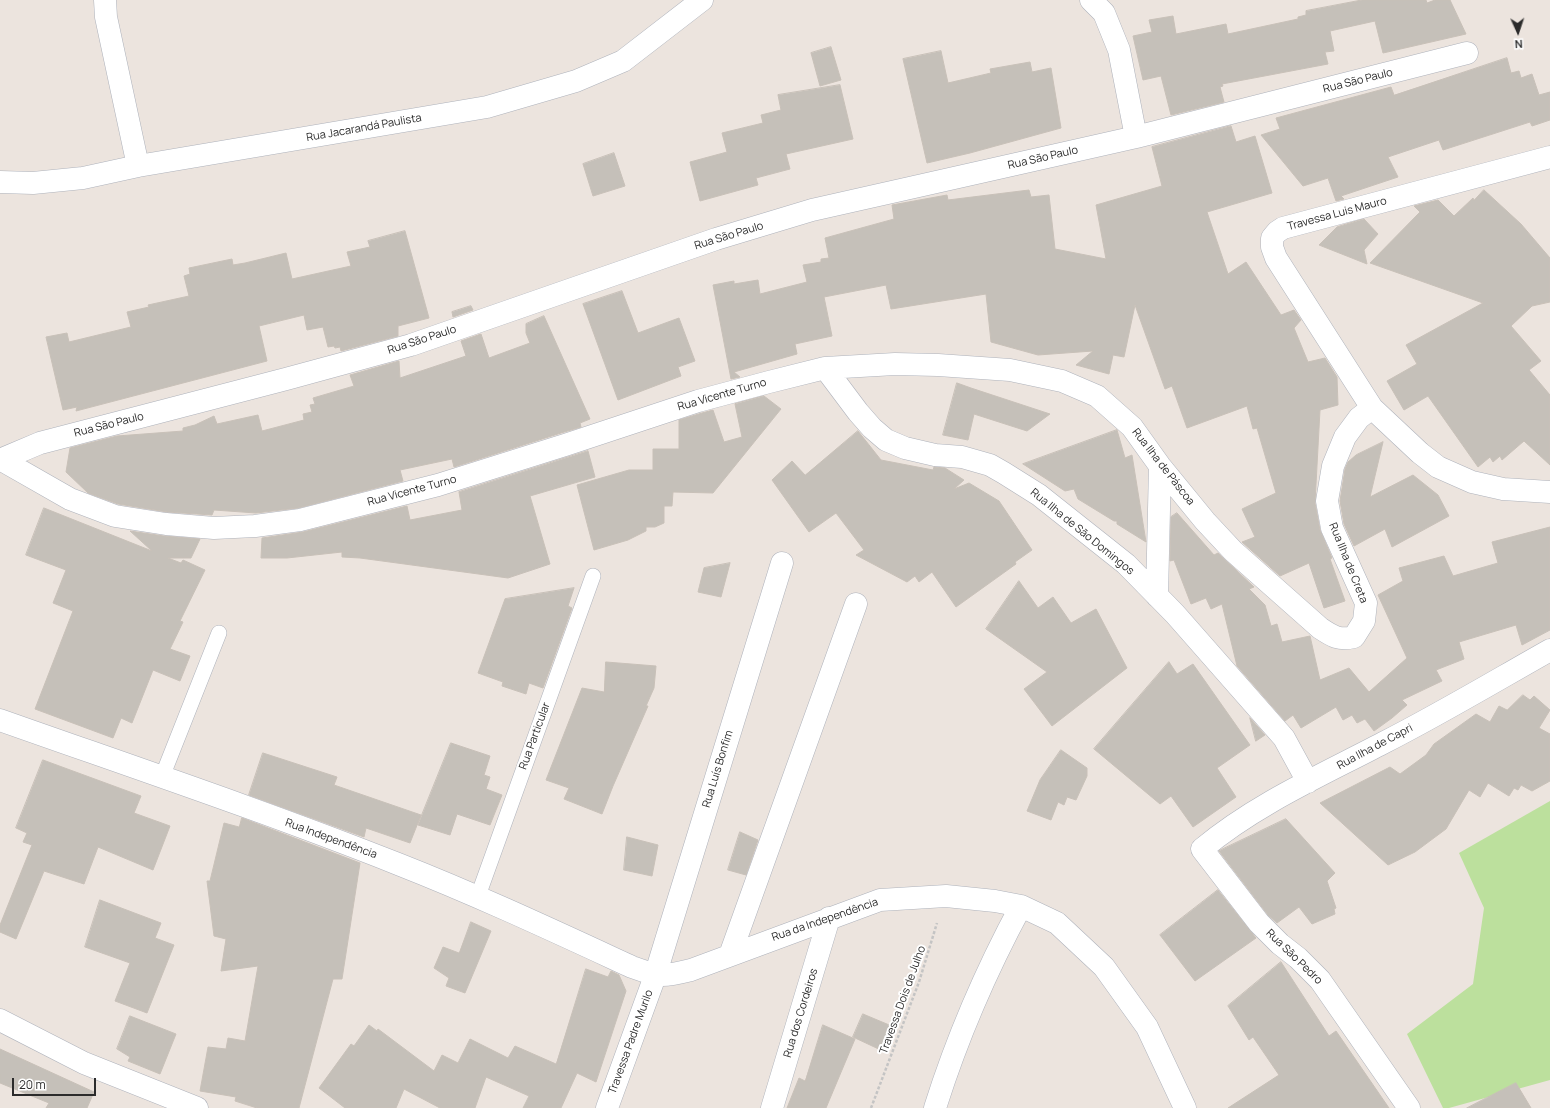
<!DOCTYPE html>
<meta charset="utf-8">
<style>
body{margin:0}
#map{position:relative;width:1550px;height:1108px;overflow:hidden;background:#ece4de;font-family:Manrope,sans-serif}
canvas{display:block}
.north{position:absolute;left:1498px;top:12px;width:40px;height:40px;-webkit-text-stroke:3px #fff;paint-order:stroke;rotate:177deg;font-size:11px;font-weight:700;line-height:16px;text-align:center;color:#2b2b2b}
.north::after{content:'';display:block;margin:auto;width:14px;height:18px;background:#2b2b2b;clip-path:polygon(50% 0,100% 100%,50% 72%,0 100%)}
.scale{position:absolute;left:12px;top:1078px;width:84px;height:18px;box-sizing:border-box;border:2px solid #2b2b2b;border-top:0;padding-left:5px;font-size:12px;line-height:14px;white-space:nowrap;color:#2b2b2b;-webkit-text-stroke:3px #fff;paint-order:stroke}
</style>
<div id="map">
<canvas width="1550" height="1108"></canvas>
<div class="north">N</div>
<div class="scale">20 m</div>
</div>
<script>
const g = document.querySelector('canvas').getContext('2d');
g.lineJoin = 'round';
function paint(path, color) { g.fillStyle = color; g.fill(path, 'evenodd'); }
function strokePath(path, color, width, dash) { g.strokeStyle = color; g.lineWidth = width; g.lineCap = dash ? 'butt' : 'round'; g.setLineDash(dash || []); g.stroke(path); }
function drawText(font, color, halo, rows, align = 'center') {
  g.font = font + ' Manrope,sans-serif'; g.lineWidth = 4; g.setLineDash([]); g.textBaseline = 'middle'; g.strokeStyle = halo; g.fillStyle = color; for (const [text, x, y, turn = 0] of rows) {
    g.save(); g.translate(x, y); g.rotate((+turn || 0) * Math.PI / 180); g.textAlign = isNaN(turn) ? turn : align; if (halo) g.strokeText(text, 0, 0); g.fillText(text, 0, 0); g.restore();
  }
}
paint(new Path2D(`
 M1550,801V1080L1449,1108H1443L1407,1034L1473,984L1484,908L1459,853Z`), '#bce09d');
const building = new Path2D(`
 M1362,0H1426L1427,3L1435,0H1450L1466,34L1383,53L1375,21L1330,31L1334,51L1325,52L1328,64L1222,84L1223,86L1220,87L1224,102L1171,115L1161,76L1143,80L1133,36L1152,32L1149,20L1173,16L1176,34L1226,24L1228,34L1298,19V17L1306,15V11Z
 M831,47L841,80L820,86L811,53Z
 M941,51L948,83L991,73L990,69L1030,62L1032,72L1051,68L1061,128L970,153L927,163L903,59Z
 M1507,58L1511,73L1519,71L1521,78L1532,74L1539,95L1550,92V120L1532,126L1530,122L1443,150L1439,140L1388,157L1398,177L1341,196L1344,199L1336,201L1328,178L1303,186L1261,135L1280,129L1276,118L1391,87L1394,95Z
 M840,85L853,139L786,154L790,169L756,178L758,185L700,201L690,162L727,152L722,133L763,123L761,115L781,110L778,95Z
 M1231,126L1236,142L1255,136L1272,193L1207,212L1228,274L1246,262L1281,315L1294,310L1301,320L1294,328L1308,362L1325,358L1337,377L1338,405L1320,410L1315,503L1320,530L1332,558L1330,559L1345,601L1324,608L1309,563L1280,576L1242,542L1255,537L1242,509L1276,493L1257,428L1253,429L1247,406L1187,428L1172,386L1165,389L1135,305L1124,357L1113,355L1109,374L1076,365L1093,351L1038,355L991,342L986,294L891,309L886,285L824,297L832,336L795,344L797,354L734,372L740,377L731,379L713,285L734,281V284L758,280L760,294L807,282L803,265L821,262V259L829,258L825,238L894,219L892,205L947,195L948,200L1029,190L1031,197L1049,195L1055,249L1106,259L1096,205L1162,186L1152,147Z
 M614,153L625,186L593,196L583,164Z
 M1484,190L1521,224L1550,258V302L1532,306L1511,326L1541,361L1529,370L1550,395V465L1524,441L1502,460L1500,456L1493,462L1490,457L1478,467L1428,396L1404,410L1387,381L1417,364L1406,345L1483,303L1370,263L1420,212L1414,206L1438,200L1454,216L1473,198L1474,200Z
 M1364,219L1378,234L1364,250L1367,264L1319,245L1337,227Z
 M405,231L429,318L398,326V336L341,351L340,347L335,348L334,346L328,347L323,327L307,330L304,315L259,326L267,361L76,411L77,407L63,410L46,337L67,333L69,342L131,327L127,312L149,307L148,305L189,296L184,276L190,274L189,268L232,259L233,265L245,263L286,253L292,279L351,266L347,252L370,247L368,241Z
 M622,291L638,333L679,318L695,361L678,367L681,376L618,400L583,304Z
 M471,306L473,310L453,317L452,312Z
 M544,316L590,419L580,423L581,427L561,433L454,467L452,459L400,470L403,481L298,508L256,513L214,510L212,515L167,512L118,504L88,493L66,472L70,448L117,436L183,431V428L195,425L214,416L217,424L258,415L262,431L304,420L303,414L312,412L310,405L315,404L313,398L354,386L350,375L399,361L400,378L466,356L461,341L481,334L489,358L530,343L526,333V324Z
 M957,383L971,388L1050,414L1027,431L974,414L968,440L943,435Z
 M764,396L781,409L713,493L673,492L672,506H664V523L655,527H646V531L628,540L594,550L577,485L629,470H653V449H679V420L702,413L713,410L724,442L742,437L735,404Z
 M1117,430L1125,458L1132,455L1146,542L1117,524V521H1114L1078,499L1074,489L1065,491L1023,464Z
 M858,431L881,460L933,470L934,467L945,468L964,480L954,489L969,483L999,501L1032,550L1015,562L1016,564L956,607L932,572L919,582L915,576L907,582L856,555L864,550L836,513L809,532L772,480L792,461L805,475Z
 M1383,442L1370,497L1413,475L1438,495L1449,516L1392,547L1385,529L1354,546L1344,524L1340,501L1345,469L1348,462L1356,455Z
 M588,451L595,477L530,496L550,564L508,578L360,558L342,557V552L287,558H261L262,538L303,532L407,506L410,520L462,510L459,492Z
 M44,508L152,551L130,531L164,536L200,539L191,558H168L181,563L183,560L205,570L180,621L183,622L170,649L190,656L180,681L153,670L132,723L121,718L113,738L35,709L73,611L53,603L66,570L26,555Z
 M1177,513L1214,555L1218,553L1254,587L1249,589L1265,605L1271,626L1277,624L1282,642L1310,636L1320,680L1349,668L1369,692L1407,658L1378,595L1403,581L1399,568L1444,556L1453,576L1498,563L1492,542L1550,527V630L1522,645L1516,625L1459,642L1464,659L1436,670L1442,681L1402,700L1407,705L1392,718L1374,731L1365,719L1357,723L1352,715L1343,720L1336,707L1301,728L1293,715L1285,721L1237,666L1222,604L1211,609L1206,598L1191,604L1174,560L1170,561L1171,517Z
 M730,563L721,597L698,592L704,568Z
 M1019,581L1038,608L1053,597L1071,623L1096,609L1127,668L1052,726L1024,689L1047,672L986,629Z
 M574,588L568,606L572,608L543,688L529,683L526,694L502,686L503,682L478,673L505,599Z
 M606,662L656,666L654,688L646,706H648L613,786L602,814L564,799L569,788L546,780L582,688L604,692Z
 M1169,662L1177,674L1193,664L1250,745L1217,768L1236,797L1193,827L1171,796L1160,804L1094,749Z
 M1523,695L1530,700L1534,696L1550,710L1539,728L1550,734V781L1532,791L1521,785L1518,790L1514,788L1509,796L1488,783L1480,797L1469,790L1446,829L1415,852L1388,865L1320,803L1390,767L1400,774L1426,755L1434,744L1476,714L1490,722L1499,706L1507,710Z
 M1250,718L1265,735L1256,741Z
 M451,743L490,756L484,775L490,777L486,789L502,795L490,825L457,814L450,835L418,825Z
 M1061,750L1087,768V776L1076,800L1067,797L1064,805L1058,802L1051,820L1027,811L1040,780Z
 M263,753L337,777L334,785L421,815L410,843L366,828L364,837L249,795Z
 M43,760L141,796L134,813L170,826L153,870L98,847L84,884L44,871L16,939L0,932V925L32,845L23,842L27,833L16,828Z
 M242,818L360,863L342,979H333L299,1108H257L235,1101L236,1097L200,1091L208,1047L226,1049L228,1038L245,1041L258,966L221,971L226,939L214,936L207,881H210L224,823L239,827Z
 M1286,819L1335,873L1327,881L1336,908L1334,909L1335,914L1312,924L1299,907L1277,923L1268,915L1219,851Z
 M740,832L758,840L746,875L728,870Z
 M627,837L658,845L652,876L624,870Z
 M1218,890L1256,938L1195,981L1160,935Z
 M100,900L161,923L155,938L174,945L147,1013L115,1001L130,963L85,947Z
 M471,922L491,931L465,993L446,986L449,978L434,968L443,947L459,953Z
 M1281,962L1329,1036L1336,1031L1389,1108H1228L1279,1075L1253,1037L1249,1040L1228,1006Z
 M586,969L608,977L611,971L619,975L626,991L596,1082L577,1073L561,1108H523L529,1096L486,1077L475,1108H440L404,1089L396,1108H345L319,1088L351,1044L354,1046L369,1025L377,1031L378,1029L434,1071L442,1055L458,1063L470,1039L508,1058L515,1046L556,1064Z
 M863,1014L894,1027L885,1052L853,1037Z
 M130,1016L176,1034L160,1074L128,1061L130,1057L117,1049Z
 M823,1025L855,1039L826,1108H787L799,1078L805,1081Z
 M0,1049L94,1092L87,1108H46L49,1103L0,1083Z
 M1516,1083L1531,1108H1467Z`);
paint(building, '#c5c0b9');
strokePath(building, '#c8c0b8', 1);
const service = new Path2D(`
 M162,777L219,633
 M478,896L593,576`);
const minor = new Path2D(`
 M105,0L106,17L138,166
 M1091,0L1104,13L1119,50L1136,137
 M0,182L33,183L83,178L138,166L487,107L576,81L623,61L702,0
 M825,368L858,412L872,428L886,440L905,448L935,455L962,457L990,465L1004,473L1039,495L1126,564L1175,614L1284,738L1308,782
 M1372,408L1276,258L1272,247V238L1277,232L1283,228L1550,157
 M0,459L70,499L115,516L166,524L214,528L255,526L300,520L438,485L565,445L698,401L769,382L825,368L895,364L938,365L1010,370L1062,381L1097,396L1132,427L1160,466L1205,521L1233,551L1320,628C1332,636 1339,641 1354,637L1364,621L1366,603L1332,528L1327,501L1333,466L1345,437L1359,418L1372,408L1420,453L1438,467L1472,482L1503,489L1550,492
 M2,459L40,443L286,379L411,345L716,239L812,210L1136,137L1467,53
 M1157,596L1160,466
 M0,720C133,767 267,812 398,864C477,895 554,931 632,967C659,977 663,977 691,970L880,900L946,896L995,901L1021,906L1057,923L1104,967L1147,1027L1185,1108
 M730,955L856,604
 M0,1020L84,1063L197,1108
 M607,1108L655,976L782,563
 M772,1108L829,918
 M935,1108C957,1038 986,971 1021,906
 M1409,1108L1320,980L1298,958L1280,944L1259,923L1202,849C1256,804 1322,775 1383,743C1440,714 1495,681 1550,650`);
strokePath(service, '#aeb2bb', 16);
strokePath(minor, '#aeb2bb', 23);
strokePath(new Path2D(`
 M871,1108L919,982L937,923`), '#c4c4c4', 2.5, [3, 2]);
strokePath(service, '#fff', 15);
strokePath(minor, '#fff', 22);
drawText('11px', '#2b2b2b', '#fff', [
 ["Rua São Paulo",1358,81,-14],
 ["Rua Jacarandá Paulista",364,128,-10],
 ["Rua São Paulo",1043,158,-13],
 ["Travessa Luis Mauro",1337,214,-15],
 ["Rua São Paulo",729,236,-17],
 ["Rua São Paulo",422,340,-18],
 ["Rua Vicente Turno",722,395,-16],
 ["Rua São Paulo",109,425,-14],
 ["Rua Ilha de Páscoa",1163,467,52],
 ["Rua Vicente Turno",412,491,-15],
 ["Rua Ilha de São Domingos",1082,532,39],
 ["Rua Ilha de Creta",1348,563,68],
 ["Rua Particular",535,736,-70],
 ["Rua Ilha de Capri",1375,747,-28],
 ["Rua Luís Bonfim",718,769,-73],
 ["Rua Independência",331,839,20],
 ["Rua da Independência",825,920,-19],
 ["Rua São Pedro",1294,957,44],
 ["Travessa Dois de Julho",903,1000,-70],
 ["Rua dos Cordeiros",801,1013,-73],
 ["Travessa Padre Murilo",631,1042,-70]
]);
</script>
